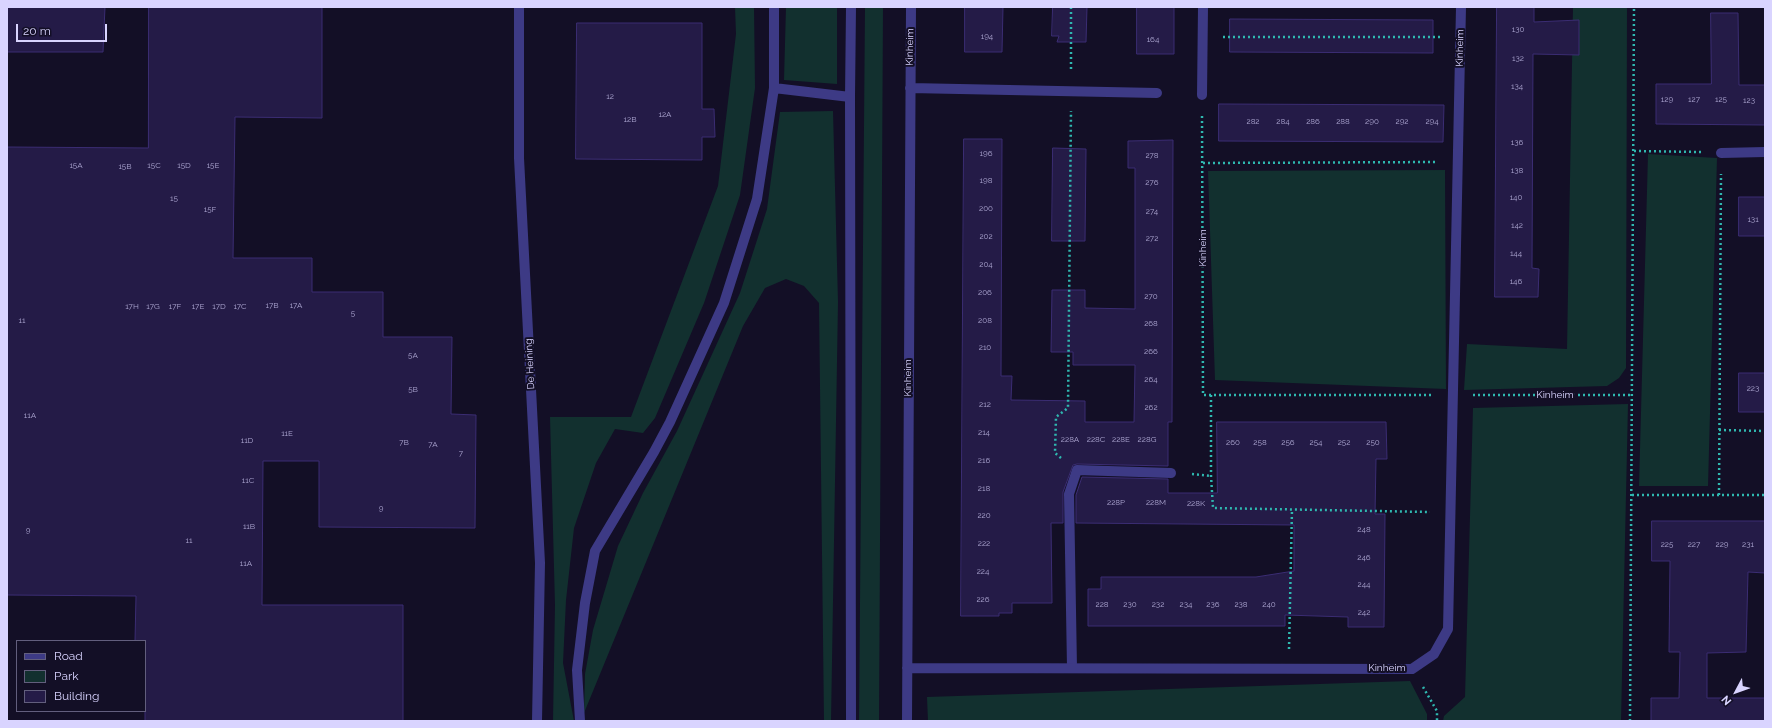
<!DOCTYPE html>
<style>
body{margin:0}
#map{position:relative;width:1772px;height:728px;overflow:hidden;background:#130f26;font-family:Raleway,sans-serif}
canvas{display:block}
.frame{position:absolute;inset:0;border:8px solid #d9d4ff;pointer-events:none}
.legend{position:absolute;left:16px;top:640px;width:130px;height:72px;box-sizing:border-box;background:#130f26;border:1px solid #625e7d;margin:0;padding:5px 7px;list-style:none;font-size:12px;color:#d9d4ff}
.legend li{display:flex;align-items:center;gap:8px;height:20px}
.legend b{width:20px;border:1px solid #625e7d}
.north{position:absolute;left:1716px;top:672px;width:40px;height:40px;-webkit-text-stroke:3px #130f26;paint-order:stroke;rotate:229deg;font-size:11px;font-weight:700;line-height:16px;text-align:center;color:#d9d4ff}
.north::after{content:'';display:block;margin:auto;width:14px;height:18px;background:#d9d4ff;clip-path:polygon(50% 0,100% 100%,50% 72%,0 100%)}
.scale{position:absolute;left:16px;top:24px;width:91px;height:18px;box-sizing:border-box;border:2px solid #d9d4ff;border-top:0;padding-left:5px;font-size:12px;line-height:14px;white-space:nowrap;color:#d9d4ff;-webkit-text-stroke:3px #130f26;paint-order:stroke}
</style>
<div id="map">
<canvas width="1772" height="728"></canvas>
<div class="frame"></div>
<ul class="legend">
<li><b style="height:5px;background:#3d3a85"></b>Road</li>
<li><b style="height:11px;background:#12302f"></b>Park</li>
<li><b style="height:11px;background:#241b47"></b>Building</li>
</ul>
<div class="north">N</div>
<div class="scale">20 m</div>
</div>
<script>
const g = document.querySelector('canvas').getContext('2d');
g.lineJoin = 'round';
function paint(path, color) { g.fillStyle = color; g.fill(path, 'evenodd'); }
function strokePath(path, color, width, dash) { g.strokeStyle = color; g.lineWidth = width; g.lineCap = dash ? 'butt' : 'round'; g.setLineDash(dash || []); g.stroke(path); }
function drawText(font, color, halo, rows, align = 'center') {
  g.font = font + ' Raleway,sans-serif'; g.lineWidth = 4; g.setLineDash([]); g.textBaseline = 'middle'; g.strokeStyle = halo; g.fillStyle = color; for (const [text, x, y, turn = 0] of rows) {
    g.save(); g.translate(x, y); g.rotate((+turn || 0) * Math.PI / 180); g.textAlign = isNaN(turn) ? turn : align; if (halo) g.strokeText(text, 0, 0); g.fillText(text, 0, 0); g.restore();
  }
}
paint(new Path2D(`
 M735,7H754L755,88L740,195L704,303L655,418L643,433L615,429L596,463L574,528L566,600L563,663L574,721H553L555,605L550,417H631L718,186L736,34Z
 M786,7H837V84L784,80Z
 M865,7H883L879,721H859Z
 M1573,7H1627L1626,368L1619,378L1607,386L1464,390L1467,344L1567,349Z
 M833,111L838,302L831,721H824L819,303L804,286L786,279L765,288L743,326L584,713L585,674L593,630L618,546L643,493L677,431L740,293L767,209L780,112Z
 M1648,154L1717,158L1708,486H1639Z
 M1445,170L1446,389L1215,380L1208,171Z
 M1628,404L1621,721H1443L1444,716L1465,697L1473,408Z
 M1410,681L1427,714V721H928L927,697Z`), '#12302f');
const building = new Path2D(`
 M7,7H105L103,52H7Z
 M149,7H322V118L235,117L233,258H312V292H383V337H452L451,414L476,415L475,528L319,527V461H263L262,605H403V721H145V641H135L136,596L7,595V147L148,148Z
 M965,7H1003L1002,52H965Z
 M1053,7H1087L1086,42H1057L1059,36H1052Z
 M1137,7H1174V54H1137Z
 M1497,7H1534V22L1579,20V55L1533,54L1532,268L1539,269L1538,297H1495Z
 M1711,13H1738L1739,85H1765V125L1656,124V84H1711Z
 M1230,19L1433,20V53L1230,52Z
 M577,23H702V109H714L715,137H702V160L576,159Z
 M1219,104L1444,105L1443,142L1219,141Z
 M964,139H1002L1001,376H1012L1011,400L1085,401V422H1134L1135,365H1073V352H1051L1052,290H1085V308L1135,309V168H1128V141L1173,140L1172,422H1168V466L1077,464L1073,465L1063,492V523H1051L1052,603H1012V613H999V616H961Z
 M1053,148L1086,149L1085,241H1052Z
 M1739,197H1765V236H1739Z
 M1739,373H1765V412H1739Z
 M1217,422H1386L1387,459H1376L1375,514H1385L1384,627H1348V617L1285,615V626H1088V589H1101V577H1256L1294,571V525L1076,523V495L1082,477L1168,479V493H1217Z
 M1652,521H1765V573L1748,572L1746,652L1707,653V698H1765V721H1651V698H1679L1680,652H1669L1670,561H1652Z`);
paint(building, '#241b47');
strokePath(building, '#3b2d73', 1);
strokePath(new Path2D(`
 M1071,7V70
 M1223,37H1440
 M1202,116L1203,395H1432
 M1634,151L1701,152
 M1203,163L1438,162
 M1211,395V476L1213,508L1430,512
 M1473,395H1633
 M1719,430L1765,431
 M1061,458L1055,453L1056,417L1068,408L1071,111
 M1192,474L1211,476
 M1632,495H1765
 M1719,495L1721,174
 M1289,649L1292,509
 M1423,687L1437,711V721
 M1630,721L1634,7`), '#2fb8b0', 2.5, [2, 3]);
strokePath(new Path2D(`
 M774,7V88L850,97L851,7
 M850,97L851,721
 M1072,668L1069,494L1077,470L1171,473
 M580,721L577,670L585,603L595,551L654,452L670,422L724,303L757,199L774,88`), '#3d3a85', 10);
strokePath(new Path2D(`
 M519,7V158L540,563L537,721
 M910,88L1157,93
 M1202,95L1203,7
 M1721,153L1765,152
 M907,668L1412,669L1434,654L1448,629L1461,7
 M907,721L911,7`), '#3d3a85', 10);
drawText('8px', '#aca6d1', null, [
 ["130",1518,30],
 ["194",987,37],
 ["164",1153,40],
 ["132",1518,59],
 ["134",1517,87],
 ["12",610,97],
 ["129",1667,100],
 ["127",1694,100],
 ["125",1721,100],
 ["123",1749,101],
 ["12A",665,115],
 ["12B",630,120],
 ["282",1253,122],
 ["284",1283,122],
 ["286",1313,122],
 ["288",1343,122],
 ["290",1372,122],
 ["292",1402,122],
 ["294",1432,122],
 ["136",1517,143],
 ["196",986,154],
 ["278",1152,156],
 ["15A",76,166],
 ["15C",154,166],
 ["15D",184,166],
 ["15E",213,166],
 ["15B",125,167],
 ["138",1517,171],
 ["198",986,181],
 ["276",1152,183],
 ["140",1516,198],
 ["15",174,199],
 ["200",986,209],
 ["15F",210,210],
 ["274",1152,212],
 ["131",1753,220],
 ["142",1517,226],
 ["202",986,237],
 ["272",1152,239],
 ["144",1516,254],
 ["204",986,265],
 ["146",1516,282],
 ["206",985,293],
 ["270",1151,297],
 ["17B",272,306],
 ["17A",296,306],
 ["17H",132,307],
 ["17G",153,307],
 ["17F",175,307],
 ["17E",198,307],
 ["17D",219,307],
 ["17C",240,307],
 ["5",353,314],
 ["11",22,321],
 ["208",985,321],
 ["268",1151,324],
 ["210",985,348],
 ["266",1151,352],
 ["5A",413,356],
 ["264",1151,380],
 ["223",1753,389],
 ["5B",413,390],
 ["212",985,405],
 ["262",1151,408],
 ["11A",30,416],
 ["214",984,433],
 ["11E",287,434],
 ["228A",1070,440],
 ["228C",1096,440],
 ["228E",1121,440],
 ["228G",1147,440],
 ["11D",247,441],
 ["7B",404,443],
 ["260",1233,443],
 ["258",1260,443],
 ["256",1288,443],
 ["254",1316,443],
 ["252",1344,443],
 ["250",1373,443],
 ["7A",433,445],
 ["7",461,454],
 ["216",984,461],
 ["11C",248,481],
 ["218",984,489],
 ["228P",1116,503],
 ["228M",1156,503],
 ["228K",1196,504],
 ["9",381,509],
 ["220",984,516],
 ["11B",249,527],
 ["248",1364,530],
 ["9",28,531],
 ["11",189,541],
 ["222",984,544],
 ["225",1667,545],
 ["227",1694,545],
 ["229",1722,545],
 ["231",1748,545],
 ["246",1364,558],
 ["11A",246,564],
 ["224",983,572],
 ["244",1364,585],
 ["226",983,600],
 ["228",1102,605],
 ["230",1130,605],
 ["232",1158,605],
 ["234",1186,605],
 ["236",1213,605],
 ["238",1241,605],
 ["240",1269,605],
 ["242",1364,613]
]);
drawText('10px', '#d9d4ff', '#130f26', [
 ["Kinheim",910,47,-89],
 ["Kinheim",1460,48,-89],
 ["Kinheim",1203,248,-90],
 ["De Heining",530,364,-93],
 ["Kinheim",908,378,-90],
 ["Kinheim",1555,395],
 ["Kinheim",1387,668]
]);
</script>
